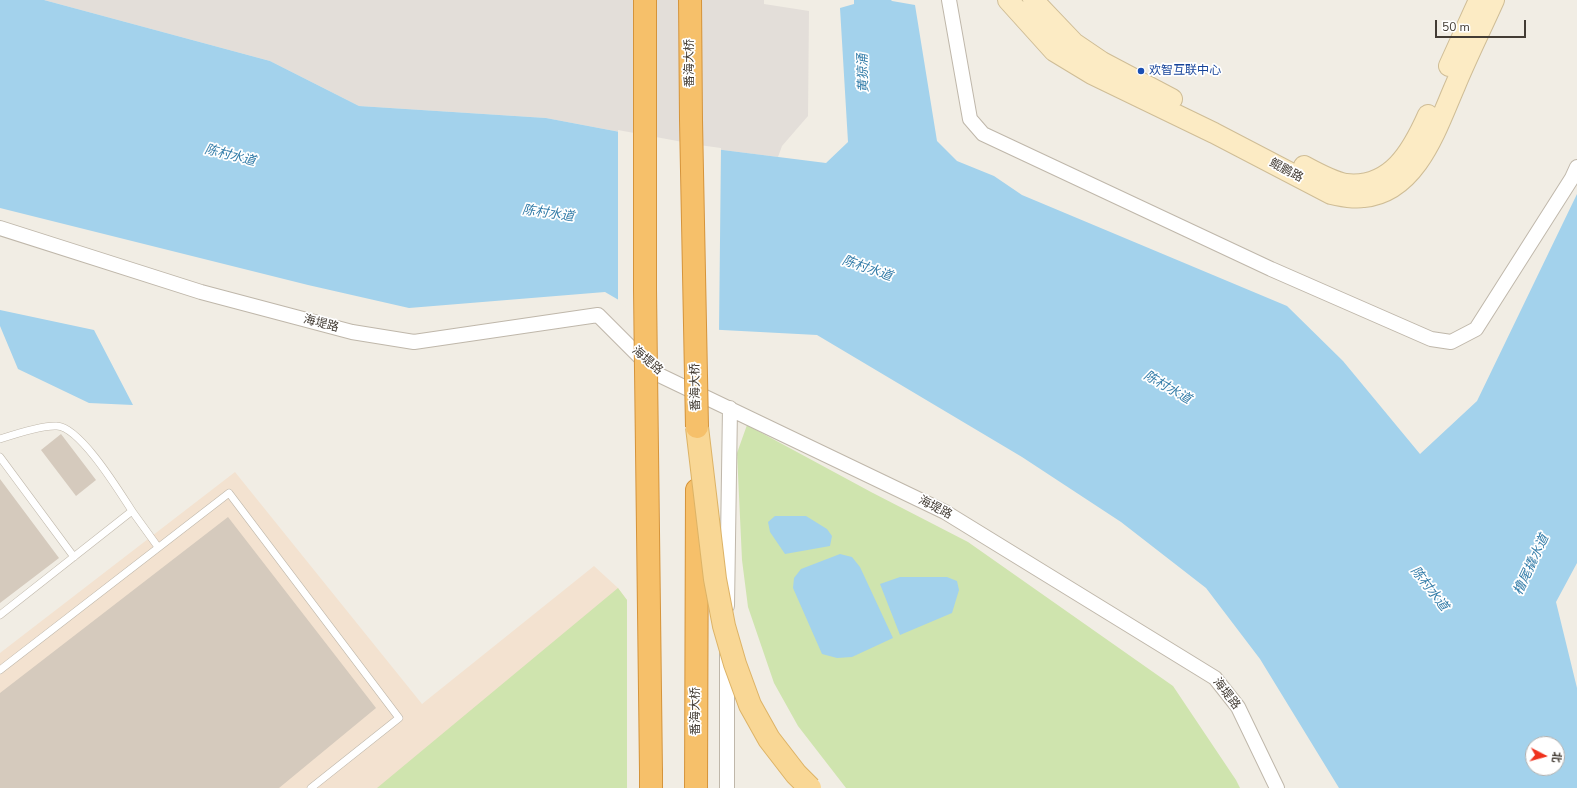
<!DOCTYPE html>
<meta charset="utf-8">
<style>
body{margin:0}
#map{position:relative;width:1577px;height:788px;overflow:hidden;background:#f1ede4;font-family:"Nunito Sans","Noto Sans SC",sans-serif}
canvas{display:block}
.north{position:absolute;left:1525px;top:736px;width:40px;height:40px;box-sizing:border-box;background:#fff;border:1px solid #b4b1ae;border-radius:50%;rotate:96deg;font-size:11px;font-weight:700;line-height:16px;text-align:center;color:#433c34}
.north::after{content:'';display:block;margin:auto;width:14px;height:18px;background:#ef321d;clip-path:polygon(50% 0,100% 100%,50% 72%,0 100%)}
.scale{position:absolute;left:1435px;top:20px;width:91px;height:18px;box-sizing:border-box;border:2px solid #433c34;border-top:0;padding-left:5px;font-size:12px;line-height:14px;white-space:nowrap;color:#433c34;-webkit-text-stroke:3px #fff;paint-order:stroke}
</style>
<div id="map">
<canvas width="1577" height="788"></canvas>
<div class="north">北</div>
<div class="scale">50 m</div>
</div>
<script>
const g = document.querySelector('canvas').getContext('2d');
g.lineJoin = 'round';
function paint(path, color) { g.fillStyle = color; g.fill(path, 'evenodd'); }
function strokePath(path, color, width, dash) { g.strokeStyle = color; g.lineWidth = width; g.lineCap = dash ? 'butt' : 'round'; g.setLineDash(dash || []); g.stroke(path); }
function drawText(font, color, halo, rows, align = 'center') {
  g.font = font + ' "Nunito Sans","Noto Sans SC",sans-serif'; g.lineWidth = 3.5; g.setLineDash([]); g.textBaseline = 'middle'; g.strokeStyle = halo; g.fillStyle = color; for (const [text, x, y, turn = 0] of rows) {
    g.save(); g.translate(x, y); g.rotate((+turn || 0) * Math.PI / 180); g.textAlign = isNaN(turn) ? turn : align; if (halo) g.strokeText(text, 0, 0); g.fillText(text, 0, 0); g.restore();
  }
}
paint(new Path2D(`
 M235,472L422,704L594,566L618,588L627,600V788H0V653Z`), '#f3e2d0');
paint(new Path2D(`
 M44,0H764V4L809,11L808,116L782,146L778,157L699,147L546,118L359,106L270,61Z`), '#e3ded9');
paint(new Path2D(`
 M747,425L871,492L968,542L1173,686L1236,780L1240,788H846L798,726L774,683L748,607L742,560L737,453Z
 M618,588L627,600V788H377Z`), '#cfe4ae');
paint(new Path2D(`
 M0,0H44L270,61L359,106L546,118L699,147L826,163L848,142L840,8L854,4V0H891L892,1L915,5L937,141L957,161L994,176L1022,195L1287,306L1343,361L1420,454L1477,401L1577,194V563L1556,602L1577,688V788H1339L1260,659L1206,588L1121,522L1022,457L817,335L665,327L605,292L409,308L308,285L0,208ZM1533,744H1557V768H1533Z
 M0,310L94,330L133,405L89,403L18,369L0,326Z
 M775,516H806L827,529L832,536L830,546L785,554L770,532L768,522Z
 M840,554L852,557L860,567L893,638L852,657L837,658L822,654L793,588L794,578L801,569Z
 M900,577H947L957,581L959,590L952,613L900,635L880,584Z`), '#a3d2ec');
paint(new Path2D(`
 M618,130L699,145L721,148L719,332L664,329L618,302Z`), '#f1ede4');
paint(new Path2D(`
 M61,434L96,480L76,496L41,450Z
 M0,479L59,558L0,603Z
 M228,517L376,708L279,788H0V693Z`), '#d5cabd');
const lane = new Path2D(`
 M0,439C15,434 42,425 57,426C80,427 119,491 132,511
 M0,457L74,557
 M0,615L132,511L158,547
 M0,670L229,493L399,718L311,788`);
const street = new Path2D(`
 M949,0L970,119L983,134L1271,269L1431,339L1451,342L1476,329L1572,178L1577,167
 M0,228L201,292L352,332L414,342L598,315L657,374L945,512L1215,678L1238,707L1277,788
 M727,606L730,408
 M727,788V654`);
const secondary = new Path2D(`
 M1008,0L1054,51L1092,74L1214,133L1331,194C1342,196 1352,199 1364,197C1417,192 1437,127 1455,86C1467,57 1481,29 1494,0
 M1033,0L1074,43L1102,62L1172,99
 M1449,66L1479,0
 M1304,166C1315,172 1334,182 1346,184C1391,189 1412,151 1428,115`);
const highway = new Path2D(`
 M651,788V772
 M696,788L697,490`);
strokePath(lane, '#bfb7aa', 8);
strokePath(street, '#bfb7aa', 16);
strokePath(secondary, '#cfbd96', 22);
strokePath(highway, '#d5943b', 24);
strokePath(lane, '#fff', 7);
strokePath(street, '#fff', 14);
strokePath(secondary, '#fcebc4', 20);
strokePath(highway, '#f6c06a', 22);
const primaryBridge = new Path2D(`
 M697,427L715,579L724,626L735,664L750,705L769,739L796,774L810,788`);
const highwayBridge = new Path2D(`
 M645,0V290L651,772
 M690,0L691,120L697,427`);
strokePath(primaryBridge, '#ddb366', 24, []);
strokePath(highwayBridge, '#d5943b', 24, []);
strokePath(primaryBridge, '#f9d795', 22);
strokePath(highwayBridge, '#f6c06a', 22);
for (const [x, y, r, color] of [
 [1141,71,4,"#1a4fb4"]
]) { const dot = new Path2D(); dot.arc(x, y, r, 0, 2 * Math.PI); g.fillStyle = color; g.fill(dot); strokePath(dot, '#fff', 1.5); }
drawText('12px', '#433c34', '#fff', [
 ["番海大桥",690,63,-90],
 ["鲲鹏路",1286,171,28],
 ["海堤路",321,324,15],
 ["海堤路",647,361,41],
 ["番海大桥",696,387,-91],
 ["海堤路",935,508,27],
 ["海堤路",1226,694,52],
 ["番海大桥",696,711,-90]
]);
drawText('12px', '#164399', '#fff', [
 ["欢智互联中心",1149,71]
], 'left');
drawText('italic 13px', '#347da9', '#fff', [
 ["黄猄涌",864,73,-92],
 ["陈村水道",230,156,14],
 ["陈村水道",548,214,8],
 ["陈村水道",867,269,19],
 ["陈村水道",1167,388,30],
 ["橹尾撬水道",1532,565,-65],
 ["陈村水道",1429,589,52]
]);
</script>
